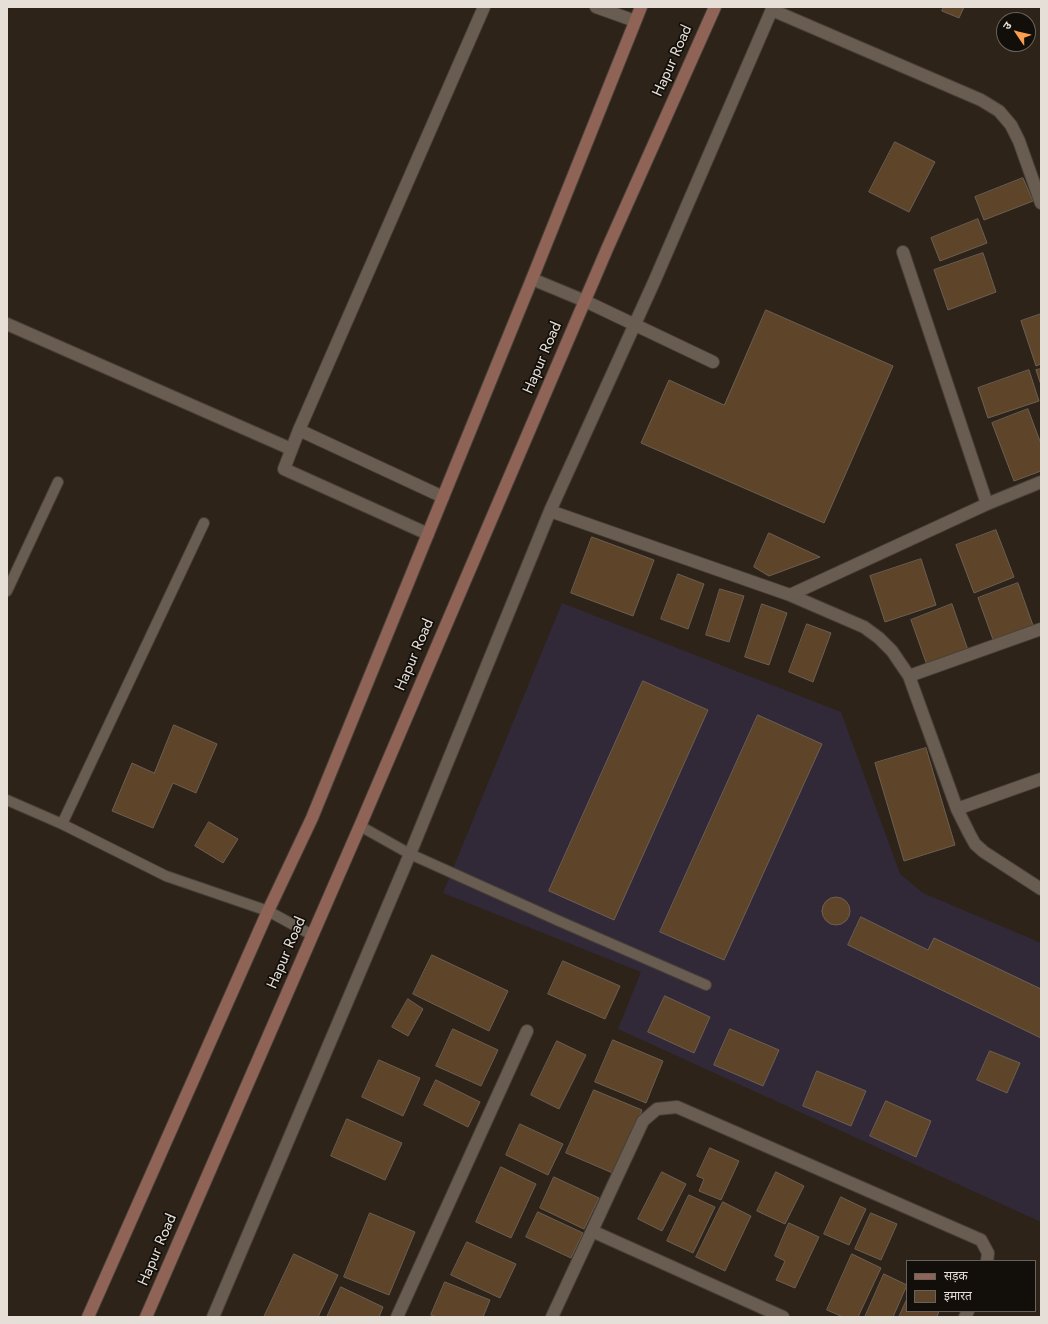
<!DOCTYPE html>
<meta charset="utf-8">
<style>
body{margin:0}
#map{position:relative;width:1048px;height:1324px;overflow:hidden;background:#2d2319;font-family:Jost,"Noto Sans Devanagari",sans-serif}
canvas{display:block}
.frame{position:absolute;inset:0;border:8px solid #e6dfd8;pointer-events:none}
.legend{position:absolute;left:906px;top:1260px;width:130px;height:52px;box-sizing:border-box;background:#120e09;border:1px solid #67625c;margin:0;padding:5px 7px;list-style:none;font-size:12px;color:#e6dfd8}
.legend li{display:flex;align-items:center;gap:8px;height:20px}
.legend b{width:20px;border:1px solid #67625c}
.north{position:absolute;left:996px;top:12px;width:40px;height:40px;box-sizing:border-box;background:#120e09;border:1px solid #67625c;border-radius:50%;rotate:305deg;font-size:11px;font-weight:700;line-height:16px;text-align:center;color:#e6dfd8}
.north::after{content:'';display:block;margin:auto;width:14px;height:18px;background:#fb9e51;clip-path:polygon(50% 0,100% 100%,50% 72%,0 100%)}
</style>
<div id="map">
<canvas width="1048" height="1324"></canvas>
<div class="frame"></div>
<ul class="legend">
<li><b style="height:5px;background:#8f6456"></b>सड़क</li>
<li><b style="height:11px;background:#5e452a"></b>इमारत</li>
</ul>
<div class="north">उ</div>
</div>
<script>
const g = document.querySelector('canvas').getContext('2d');
g.lineJoin = 'round';
function paint(path, color) { g.fillStyle = color; g.fill(path, 'evenodd'); }
function strokePath(path, color, width, dash) { g.strokeStyle = color; g.lineWidth = width; g.lineCap = dash ? 'butt' : 'round'; g.setLineDash(dash || []); g.stroke(path); }
function drawText(font, color, halo, rows, align = 'center') {
  g.font = font + ' Jost,sans-serif'; g.lineWidth = 3.5; g.setLineDash([]); g.textBaseline = 'middle'; g.strokeStyle = halo; g.fillStyle = color; for (const [text, x, y, turn = 0] of rows) {
    g.save(); g.translate(x, y); g.rotate((+turn || 0) * Math.PI / 180); g.textAlign = isNaN(turn) ? turn : align; if (halo) g.strokeText(text, 0, 0); g.fillText(text, 0, 0); g.restore();
  }
}
paint(new Path2D(`
 M562,603L841,712L900,874L923,893L1041,943V1222L618,1029L641,972L443,893Z`), '#322938');
const building = new Path2D(`
 M944,7H964L959,18L942,11Z
 M895,142L935,162L909,212L869,192Z
 M1023,178L1033,201L984,220L975,197Z
 M978,219L987,243L940,261L931,238Z
 M983,253L996,292L948,310L934,270Z
 M766,310L893,366L824,523L641,443L669,380L724,405Z
 M1041,314V364L1036,366L1021,321Z
 M1041,369V385L1036,370Z
 M1029,370L1039,401L988,418L978,388Z
 M1028,409L1041,444V471L1014,481L992,423Z
 M996,530L1014,577L974,593L956,545Z
 M769,533L820,557L769,576L754,567Z
 M592,537L654,560L633,616L571,593Z
 M921,559L936,605L885,622L870,576Z
 M678,574L704,584L688,629L661,619Z
 M1018,583L1035,631L995,645L978,598Z
 M720,589L744,596L729,642L706,635Z
 M762,604L787,613L769,665L745,657Z
 M952,604L969,653L928,668L911,620Z
 M807,624L831,633L813,682L789,672Z
 M643,681L708,710L614,920L549,891Z
 M758,715L822,744L724,960L660,932Z
 M174,725L217,744L196,793L173,783L153,828L112,811L132,763L154,773Z
 M926,748L955,845L904,861L875,763Z
 M209,822L238,839L223,863L195,846Z
 M822 911a14 14 0 1 1 28 0a14 14 0 1 1-28 0Z
 M861,917L928,950L934,938L1041,989V1038L848,945Z
 M432,955L508,991L489,1031L413,994Z
 M563,961L620,986L605,1019L548,994Z
 M665,996L710,1017L694,1053L648,1032Z
 M408,999L423,1009L408,1036L392,1027Z
 M453,1029L498,1050L481,1086L436,1066Z
 M730,1029L779,1050L763,1086L714,1065Z
 M613,1040L663,1061L646,1103L595,1082Z
 M557,1041L586,1055L559,1109L531,1095Z
 M990,1051L1020,1063L1007,1093L977,1080Z
 M379,1060L420,1078L403,1116L362,1097Z
 M817,1071L866,1091L851,1126L803,1106Z
 M436,1080L480,1102L468,1127L424,1105Z
 M594,1090L642,1110L615,1174L566,1153Z
 M886,1101L931,1121L916,1157L870,1136Z
 M347,1119L402,1143L385,1180L331,1156Z
 M520,1124L563,1144L548,1175L506,1155Z
 M710,1148L739,1161L721,1200L699,1191L704,1179L697,1176Z
 M501,1167L536,1184L511,1238L476,1222Z
 M662,1172L686,1184L662,1231L638,1219Z
 M776,1172L804,1186L785,1224L757,1211Z
 M554,1177L599,1198L584,1229L540,1208Z
 M689,1195L715,1207L693,1253L667,1241Z
 M841,1197L866,1209L849,1245L824,1234Z
 M723,1202L751,1216L725,1271L696,1257Z
 M538,1212L583,1233L571,1258L526,1237Z
 M370,1213L415,1232L389,1295L344,1277Z
 M871,1213L897,1224L881,1260L855,1249Z
 M789,1223L819,1237L795,1288L776,1280L785,1261L775,1256Z
 M467,1242L516,1264L500,1298L451,1275Z
 M294,1254L338,1275L318,1317H264Z
 M852,1254L881,1268L858,1317H843L827,1310Z
 M884,1274L907,1285L893,1317H865Z
 M445,1282L490,1300L483,1317H436L431,1315Z
 M341,1287L383,1307L379,1317H327Z
 M907,1299V1311H939L937,1317H899Z`);
paint(building, '#5e452a');
strokePath(building, '#6b5f53', 1);
const lane = new Path2D(`
 M7,591L58,482
 M7,800L62,824L166,876L268,911L312,935
 M62,824L204,523
 M360,826L410,854L559,921L706,985`);
const street = new Path2D(`
 M596,7L635,21
 M772,10L981,100L999,111L1011,125L1019,141L1041,203
 M903,252L987,504
 M532,279L585,301L713,362
 M7,324L291,449
 M299,430L443,497
 M550,511L790,595L864,627L879,638L892,651L909,676L957,809L969,833L975,844L984,852L1041,889
 M428,534L284,469L299,430L484,7
 M790,595L987,504L1041,482
 M909,676L1041,629
 M957,809L1041,779
 M592,1231L783,1317
 M213,1317L410,854L550,511L654,282L773,7
 M397,1317L527,1031
 M552,1317L643,1121L657,1109L677,1107L981,1240L988,1253L987,1261
 M965,1317L968,1311`);
const secondary = new Path2D(`
 M88,1317L268,911L312,818L532,279L641,7
 M146,1317L360,826L607,249L715,7`);
strokePath(lane, '#473f37', 12);
strokePath(street, '#473f37', 14);
strokePath(secondary, '#473f37', 14);
strokePath(lane, '#695d52', 10);
strokePath(street, '#695d52', 12);
strokePath(secondary, '#8f6456', 12);
drawText('15px', '#e6dfd8', '#120e09', [
 ["Hapur Road",673,61,-66],
 ["Hapur Road",543,358,-67],
 ["Hapur Road",415,655,-67],
 ["Hapur Road",287,953,-67],
 ["Hapur Road",158,1250,-67]
]);
</script>
